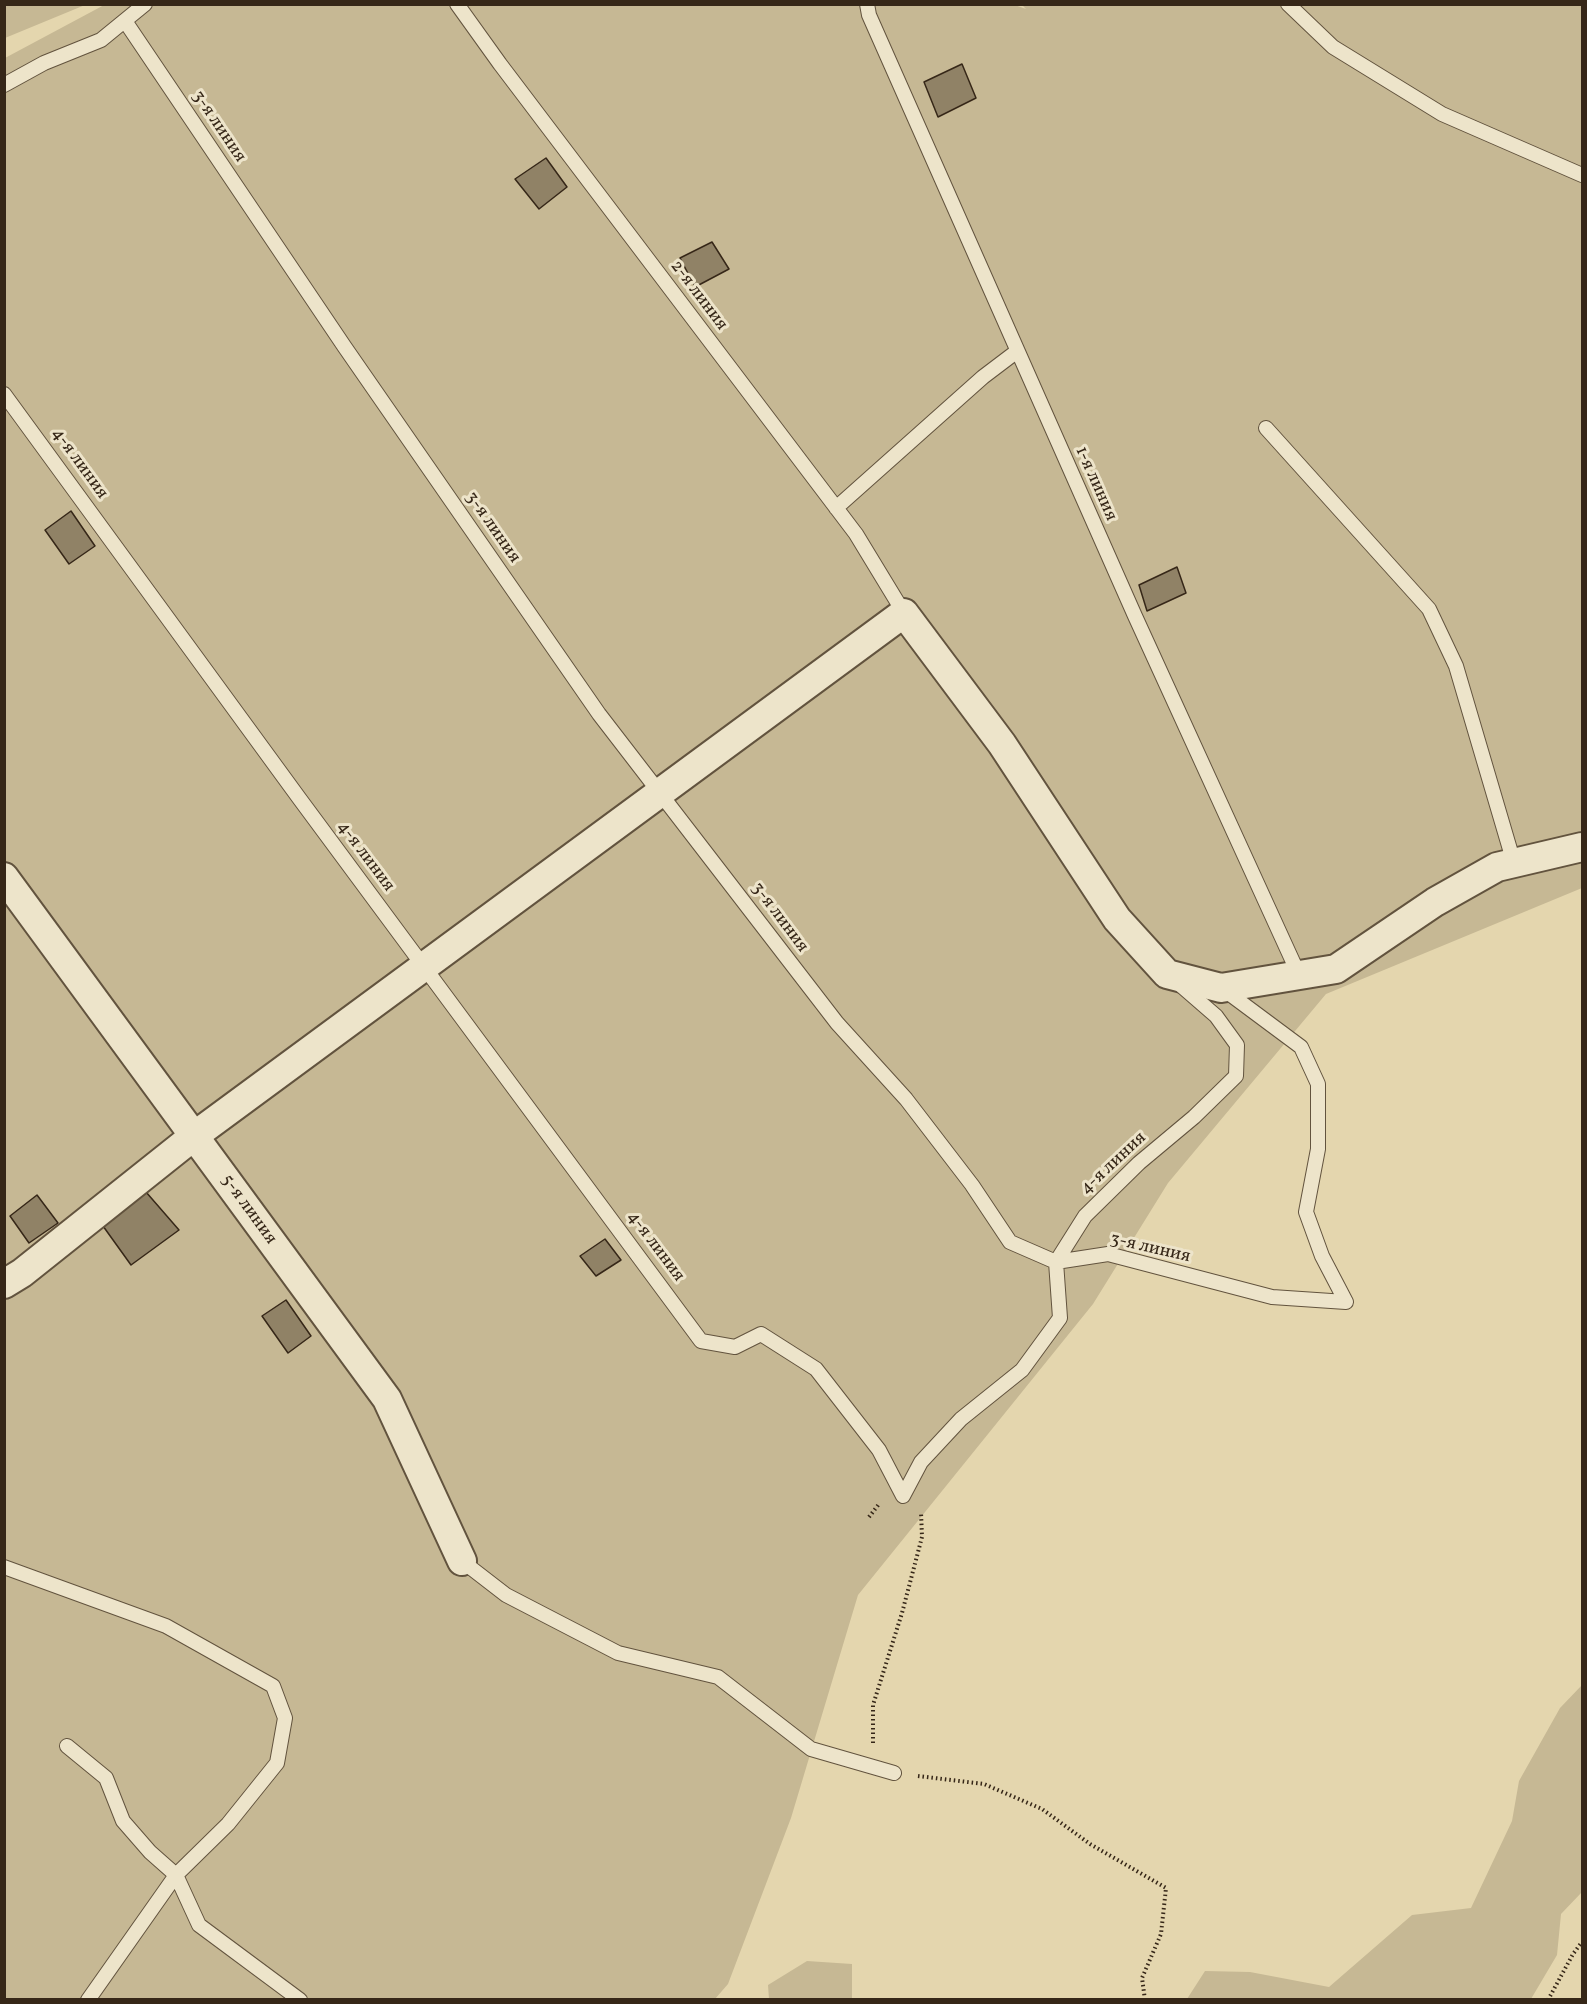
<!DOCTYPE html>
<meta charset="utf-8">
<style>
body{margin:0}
#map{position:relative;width:1587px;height:2004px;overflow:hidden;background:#e4d6ae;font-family:Vollkorn,serif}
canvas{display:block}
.frame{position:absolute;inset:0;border:6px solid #362718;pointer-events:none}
</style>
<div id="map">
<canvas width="1587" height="2004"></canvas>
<div class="frame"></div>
</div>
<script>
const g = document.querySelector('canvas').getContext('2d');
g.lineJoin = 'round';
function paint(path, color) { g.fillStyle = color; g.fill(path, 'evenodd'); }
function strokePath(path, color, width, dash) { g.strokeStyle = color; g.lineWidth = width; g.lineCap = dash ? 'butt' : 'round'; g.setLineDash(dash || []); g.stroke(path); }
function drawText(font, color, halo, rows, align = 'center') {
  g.font = font + ' Vollkorn,serif'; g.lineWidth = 6; g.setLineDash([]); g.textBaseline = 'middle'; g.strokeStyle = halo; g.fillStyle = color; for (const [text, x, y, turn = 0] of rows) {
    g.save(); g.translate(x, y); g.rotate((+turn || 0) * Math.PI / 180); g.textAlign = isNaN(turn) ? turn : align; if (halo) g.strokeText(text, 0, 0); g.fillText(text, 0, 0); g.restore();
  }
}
paint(new Path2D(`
 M5,4H85V5L5,38Z
 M106,4H1012L1026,9L1022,5H1582V888L1326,994L1168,1183L1093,1304L858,1595L791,1818L728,1984L715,1999L5,2000V58Z
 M1582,1685V1892L1561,1914L1557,1955L1531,1999H1187L1205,1971L1250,1972L1329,1987L1412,1915L1471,1908L1512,1821L1519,1781L1560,1708Z
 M807,1961L852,1964V1999H769L768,1985Z`), '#c6b894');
const building = new Path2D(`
 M962,64L976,98L938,117L924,82Z
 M546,158L567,187L539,209L515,179Z
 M712,242L729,269L695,287L680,258Z
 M71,511L95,546L69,564L45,530Z
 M1177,567L1186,593L1147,611L1139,585Z
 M146,1192L179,1230L131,1265L103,1226Z
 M37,1195L58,1223L29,1243L10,1216Z
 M605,1239L621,1260L596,1276L580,1256Z
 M286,1300L311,1336L288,1353L262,1316Z`);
paint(building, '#908266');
strokePath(building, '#362718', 1.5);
const service = new Path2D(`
 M457,4L500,64L856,534L904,613
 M867,4L869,15L1135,616L1299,975
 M1288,4L1333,47L1442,114L1582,175
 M125,21L344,346L599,714L837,1023L906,1099L972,1185L1010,1242L1056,1262L1108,1254L1272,1297L1346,1302L1322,1256L1306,1212L1318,1149V1084L1301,1047L1223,989
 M4,85L44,63L101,40L145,4
 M4,394L299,798L701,1341L735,1347L761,1334L816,1369L879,1450L903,1496L921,1462L961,1419L1022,1370L1060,1318L1056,1262L1085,1216L1139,1163L1194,1117L1236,1076L1237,1045L1216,1016L1178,983
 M1266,428L1429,609L1456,666L1514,863
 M836,508L983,377L1016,352
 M462,1561L506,1595L618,1653L718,1677L811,1749L894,1773
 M4,1567L166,1626L273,1686L285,1718L277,1763L228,1824L176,1875L88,2000
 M67,1746L106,1778L123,1821L150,1852L176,1875L199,1925L300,2000`);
const minor = new Path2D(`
 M4,877L387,1399L462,1561
 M4,1284L22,1273L194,1136L904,613L1002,744L1117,919L1167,974L1221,988L1336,969L1435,902L1497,867L1582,847`);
strokePath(service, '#62533e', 16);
strokePath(minor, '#62533e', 32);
strokePath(new Path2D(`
 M869,1517L879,1504
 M873,1743V1705L902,1613L922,1537L921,1512
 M918,1776L984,1784L1042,1809L1090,1844L1166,1888L1161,1934L1142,1978L1145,2000
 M1548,2000L1573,1954L1582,1942`), '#362718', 4, [1.5, 3]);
strokePath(service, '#ede4ca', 14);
strokePath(minor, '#ede4ca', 28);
drawText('18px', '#362718', '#ede4ca', [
 ["3-я линия",218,127,56],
 ["2-я линия",698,296,53],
 ["4-я линия",79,464,54],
 ["1-я линия",1095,484,66],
 ["3-я линия",492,528,55],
 ["4-я линия",365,857,53],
 ["3-я линия",779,918,53],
 ["4-я линия",1114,1164,-43],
 ["5-я линия",248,1210,54],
 ["4-я линия",655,1247,53],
 ["3-я линия",1150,1249,13]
]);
</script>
